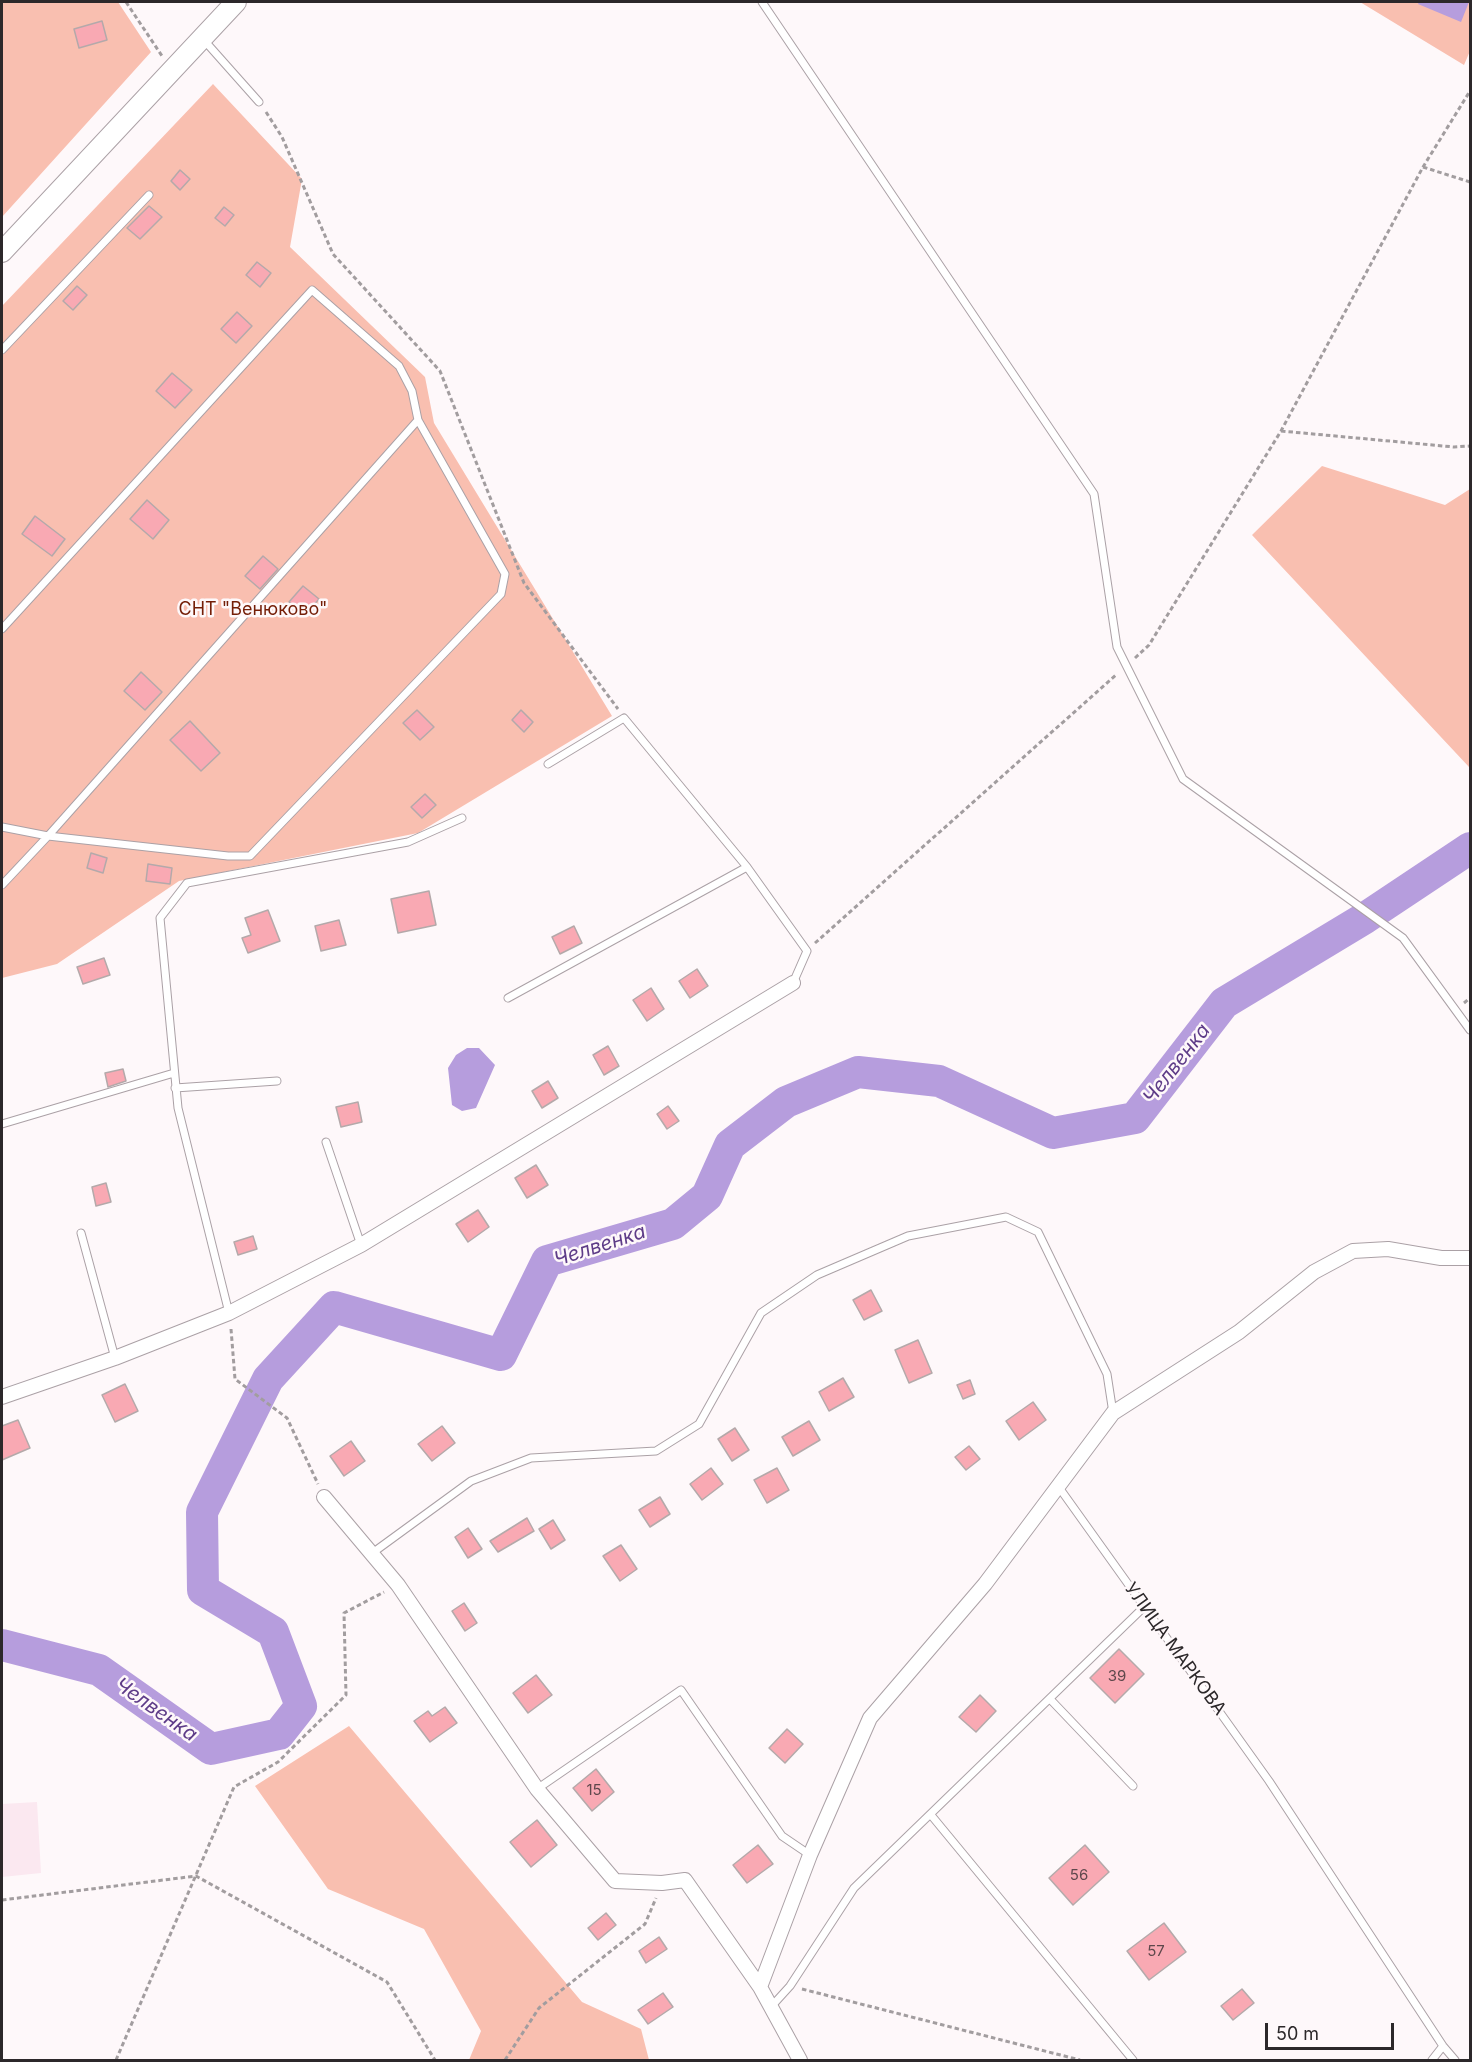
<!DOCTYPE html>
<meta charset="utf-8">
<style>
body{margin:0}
#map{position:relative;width:1472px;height:2062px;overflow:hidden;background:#fef8fa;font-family:Inter,sans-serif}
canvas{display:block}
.frame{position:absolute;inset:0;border:3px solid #2c282a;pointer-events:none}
.scale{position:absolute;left:1265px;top:2023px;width:129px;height:27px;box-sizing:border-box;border:3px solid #2c282a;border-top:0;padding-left:8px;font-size:18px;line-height:21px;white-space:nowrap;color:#2c282a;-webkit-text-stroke:4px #fef8fa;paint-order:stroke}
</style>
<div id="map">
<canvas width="1472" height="2062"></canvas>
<div class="frame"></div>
<div class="scale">50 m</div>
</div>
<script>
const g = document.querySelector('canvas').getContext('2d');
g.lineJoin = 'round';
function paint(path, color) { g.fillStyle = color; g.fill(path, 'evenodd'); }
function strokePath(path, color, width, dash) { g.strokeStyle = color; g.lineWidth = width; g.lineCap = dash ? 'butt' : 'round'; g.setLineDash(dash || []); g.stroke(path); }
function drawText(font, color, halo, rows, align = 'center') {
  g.font = font + ' Inter,sans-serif'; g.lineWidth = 5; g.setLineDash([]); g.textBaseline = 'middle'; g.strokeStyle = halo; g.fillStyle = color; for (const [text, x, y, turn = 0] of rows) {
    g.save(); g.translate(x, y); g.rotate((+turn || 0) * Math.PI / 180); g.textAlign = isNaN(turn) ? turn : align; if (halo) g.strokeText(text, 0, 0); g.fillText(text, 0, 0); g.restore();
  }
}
paint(new Path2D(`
 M37,1802L41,1873L2,1877V1804Z`), '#fbe8f0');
paint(new Path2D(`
 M2,2H118L151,52L2,217Z
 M1360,2H1470V51L1464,65Z
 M213,84L302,179L290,247L425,377L434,423L612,716L418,833L179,881L57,964L2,978V306Z
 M1322,466L1445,505L1470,489V766L1469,767L1252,535Z
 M349,1726L582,2002L641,2029L649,2060H469L481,2031L424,1929L328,1889L255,1786Z`), '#f9bfb0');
paint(new Path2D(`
 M1419,2H1469L1461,22L1418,4Z
 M467,1048H479L495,1065L476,1108L462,1111L452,1105L448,1068L456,1055Z`), '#b69ddd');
strokePath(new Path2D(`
 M2,1645L99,1670L211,1749L279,1734L301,1706L273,1632L203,1590L202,1512L268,1379L334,1307L501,1355L547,1261L673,1224L707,1196L730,1145L786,1102L858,1072L939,1081L1053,1133L1135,1118L1224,1003L1365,918L1470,848`), '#b69ddd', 32);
const building = new Path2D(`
 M102,21L107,40L79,48L74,29Z
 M180,170L190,179L180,190L171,181Z
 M149,206L162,217L140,239L127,228Z
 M224,207L234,215L225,226L215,218Z
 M257,262L271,273L260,287L246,275Z
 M77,286L87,295L73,310L63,301Z
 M237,312L252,326L236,343L221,329Z
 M172,373L192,390L175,408L156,391Z
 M147,500L169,520L153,539L130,519Z
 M35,516L65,539L52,556L22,534Z
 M263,556L278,569L260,589L245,576Z
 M303,586L319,599L305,615L289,602Z
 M141,672L162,692L145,710L124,691Z
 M417,710L434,727L420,740L403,723Z
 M521,710L533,722L524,732L512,720Z
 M190,721L220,753L201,771L170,740Z
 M425,794L436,805L422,818L411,807Z
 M91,853L107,858L103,873L87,868Z
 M148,864L172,868L170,884L146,881Z
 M429,891L436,925L398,933L391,899Z
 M268,910L280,941L248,953L242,938L251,935L245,918Z
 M339,920L346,945L321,951L315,926Z
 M574,926L582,943L560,954L552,937Z
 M104,958L110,975L83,984L77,967Z
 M697,969L708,986L690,998L679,981Z
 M651,988L664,1009L647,1021L633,1000Z
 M608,1046L619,1066L604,1075L593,1055Z
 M123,1069L126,1081L108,1087L105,1073Z
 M548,1081L558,1098L542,1108L532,1091Z
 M358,1102L362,1122L341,1127L336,1107Z
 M668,1106L679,1121L667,1129L657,1114Z
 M536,1165L548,1185L527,1198L515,1178Z
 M106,1183L111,1202L96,1206L92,1187Z
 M478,1210L489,1227L468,1242L456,1224Z
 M253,1236L257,1249L238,1255L234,1242Z
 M871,1290L882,1311L864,1320L853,1300Z
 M918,1340L932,1373L909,1383L895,1350Z
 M843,1378L854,1397L829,1411L819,1392Z
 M970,1380L975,1394L963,1399L957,1385Z
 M125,1384L138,1411L115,1422L102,1395Z
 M1033,1402L1046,1420L1019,1440L1006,1421Z
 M18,1420L30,1448L2,1460V1426Z
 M809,1421L820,1440L793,1456L782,1437Z
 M442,1426L455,1443L432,1461L418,1444Z
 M735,1428L749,1450L732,1461L718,1439Z
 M351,1441L365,1461L344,1476L330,1456Z
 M969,1446L980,1459L966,1470L955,1457Z
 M711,1468L723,1484L702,1500L690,1484Z
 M777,1468L789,1490L767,1503L754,1480Z
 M660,1497L670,1514L650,1527L639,1510Z
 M527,1518L534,1531L498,1552L490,1541Z
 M553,1520L565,1540L551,1549L539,1529Z
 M468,1528L482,1549L468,1558L455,1537Z
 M621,1545L637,1569L620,1581L603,1556Z
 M464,1603L477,1623L465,1631L452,1611Z
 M1119,1649L1144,1674L1115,1703L1090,1678Z
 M536,1675L552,1695L528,1713L513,1693Z
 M980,1695L996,1711L976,1732L959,1717Z
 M445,1707L457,1723L430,1742L414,1721L428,1711L432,1716Z
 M787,1729L803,1744L785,1763L769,1748Z
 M596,1769L614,1792L592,1811L573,1788Z
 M537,1820L557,1845L531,1867L510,1842Z
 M758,1845L773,1864L747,1883L733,1865Z
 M1085,1845L1109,1872L1073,1905L1049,1878Z
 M606,1913L616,1925L598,1940L588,1928Z
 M1164,1923L1186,1952L1149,1980L1127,1951Z
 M659,1937L667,1949L646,1963L639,1951Z
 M1242,1989L1254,2003L1233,2020L1221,2006Z
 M663,1993L673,2007L648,2024L638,2010Z`);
paint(building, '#f9a9b3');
strokePath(building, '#b4a9aa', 1.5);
const lane = new Path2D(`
 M762,2L1094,494L1117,647L1183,779L1403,938L1470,1030
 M203,39L259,102
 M2,350L149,195
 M2,629L312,290L399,366L412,391L418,420L505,574L501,594L250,856H228L48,836L2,827
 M548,764L624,718L747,867L807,951L793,983
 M2,885L48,836L418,420
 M508,998L747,867
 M175,1088L277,1081
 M2,1124L174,1073
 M326,1142L361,1245
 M81,1233L115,1358
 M229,1313L178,1108L160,918L187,883L408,842L462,818
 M1058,1486L1269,1781L1443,2046L1455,2060
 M371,1554L471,1481L531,1458L656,1451L699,1424L761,1313L817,1275L908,1236L1006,1217L1038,1232L1107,1374L1113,1413
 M1050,1699L1133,1786
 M537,1789L681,1690L782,1836L810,1855
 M931,1815L1133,2060
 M770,2008L790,1986L854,1888L1144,1607
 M1432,2060L1443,2046`);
const street = new Path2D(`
 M2,1397L115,1358L229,1313L361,1245L793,983
 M324,1497L398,1585L537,1789L615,1881L662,1883L685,1880L760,1987L800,2060
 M760,1987L810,1855L870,1718L985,1584L1113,1413L1239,1332L1314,1272L1353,1251L1388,1249L1441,1258H1470`);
const secondary = new Path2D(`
 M2,252L236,2`);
strokePath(lane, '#aba1a6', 9);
strokePath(street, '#aba1a6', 16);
strokePath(secondary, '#aba1a6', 22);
strokePath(new Path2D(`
 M126,2L162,56
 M266,112L282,137L333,254L440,371L524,583L618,709
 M1423,167L1470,182
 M1281,431L1454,447L1470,446
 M1135,658L1149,645L1281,431L1423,167L1470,91
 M815,943L1117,674
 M1464,1003L1470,998
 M231,1329L235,1379L287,1418L318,1484
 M2,1900L196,1876L387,1982L435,2060
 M802,1989L1080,2060
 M116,2060L234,1787L278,1762L346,1695L344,1613L384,1592
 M505,2060L539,2008L645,1924L656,1898`), '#a29d9f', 3, [4.5, 3]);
strokePath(lane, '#fff', 7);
strokePath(street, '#fff', 14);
strokePath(secondary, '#fff', 20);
drawText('15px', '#5f484c', null, [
 ["39",1117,1676],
 ["15",594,1790],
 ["56",1079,1875],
 ["57",1156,1951]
]);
drawText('18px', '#741e07', '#fef8fa', [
 ["СНТ \"Венюково\"",253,610]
]);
drawText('18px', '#2c282a', '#fef8fa', [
 ["УЛИЦА МАРКОВА",1175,1649,54]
]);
drawText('italic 20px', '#5e3c88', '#fef8fa', [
 ["Челвенка",1177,1064,-52],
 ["Челвенка",600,1246,-18],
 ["Челвенка",156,1710,35]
]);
</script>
